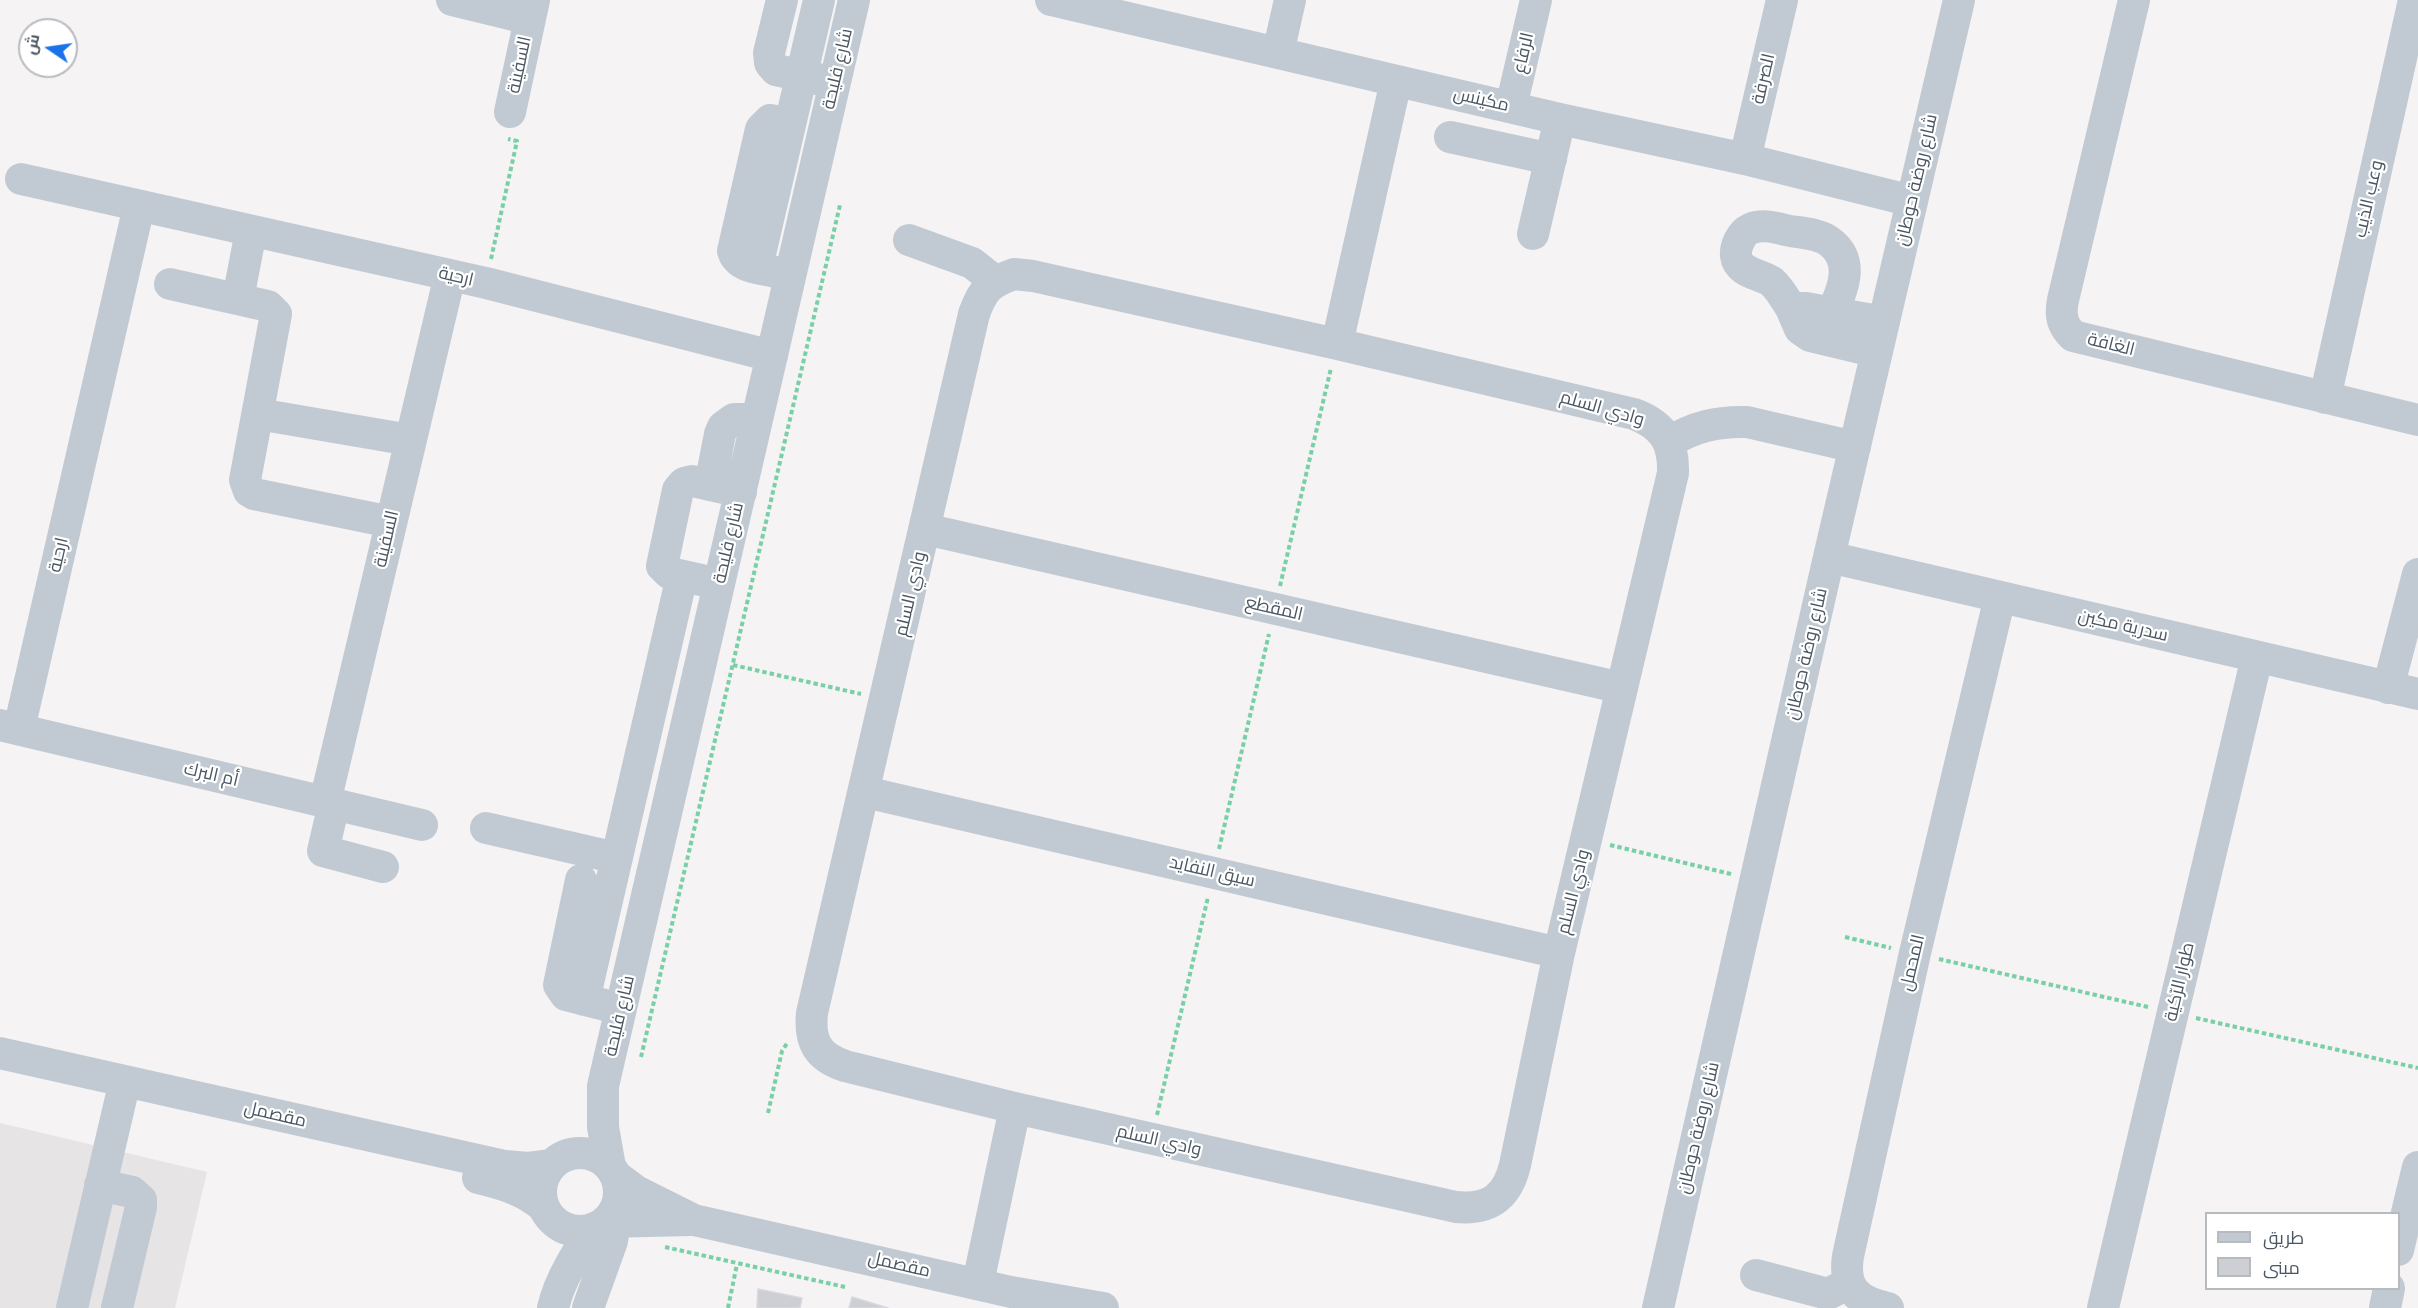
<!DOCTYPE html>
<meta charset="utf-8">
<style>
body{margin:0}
#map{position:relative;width:2418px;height:1308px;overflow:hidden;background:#f5f3f3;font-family:"Space Grotesk",Cairo,sans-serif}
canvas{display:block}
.legend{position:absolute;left:2205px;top:1212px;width:195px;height:78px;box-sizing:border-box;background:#fff;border:2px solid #b7bbc0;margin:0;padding:8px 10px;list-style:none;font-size:18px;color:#4a5661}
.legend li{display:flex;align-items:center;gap:12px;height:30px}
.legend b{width:30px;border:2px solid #b7bbc0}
.north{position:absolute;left:18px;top:18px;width:60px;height:60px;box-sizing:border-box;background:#fff;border:2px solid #b7bbc0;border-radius:50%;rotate:283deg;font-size:16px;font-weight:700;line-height:24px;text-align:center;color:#4a5661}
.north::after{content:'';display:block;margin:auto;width:21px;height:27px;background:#1a73e8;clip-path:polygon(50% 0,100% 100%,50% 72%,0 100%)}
</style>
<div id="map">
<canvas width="2418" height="1308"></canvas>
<ul class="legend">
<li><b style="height:8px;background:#c1cad2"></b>طريق</li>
<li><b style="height:16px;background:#cdcfd5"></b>مبنى</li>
</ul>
<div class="north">ش</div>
</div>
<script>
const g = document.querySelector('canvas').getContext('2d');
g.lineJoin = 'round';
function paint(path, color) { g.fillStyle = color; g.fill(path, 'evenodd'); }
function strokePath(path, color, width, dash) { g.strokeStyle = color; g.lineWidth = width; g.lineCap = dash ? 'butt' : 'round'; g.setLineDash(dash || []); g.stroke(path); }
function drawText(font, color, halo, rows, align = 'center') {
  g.font = font + ' "Space Grotesk",Cairo,sans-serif'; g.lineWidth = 4.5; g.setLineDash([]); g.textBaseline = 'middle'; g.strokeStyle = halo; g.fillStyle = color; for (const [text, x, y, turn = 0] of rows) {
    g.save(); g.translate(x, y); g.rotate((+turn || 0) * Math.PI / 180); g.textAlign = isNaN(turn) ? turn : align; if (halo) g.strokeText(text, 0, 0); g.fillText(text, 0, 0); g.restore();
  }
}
paint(new Path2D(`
 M0,1123L207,1172L175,1308H0Z`), '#e6e4e5');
const building = new Path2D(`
 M758,1289L802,1298L800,1308H757Z
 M852,1297L888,1308H849Z`);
paint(building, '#cdcfd5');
strokePath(building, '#d7d9de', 1.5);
strokePath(new Path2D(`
 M491,259L517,141L508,139
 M1280,586L1331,368
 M733,665L861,694
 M1610,845L1731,874
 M1219,849L1269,634
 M1845,937L1891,948
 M1939,959L2148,1007
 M2196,1018L2418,1068
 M641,1057L840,205
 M768,1113L782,1051L788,1042
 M1157,1115L1208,897
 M665,1247L845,1287
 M728,1308L737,1264`), '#7ad0a6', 4, [4.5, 3]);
strokePath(new Path2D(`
 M452,0L530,19
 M782,0L769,53L770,63L776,70L822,80
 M1051,0L1560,119L1745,159L1912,201
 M2134,0L2063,300C2060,316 2062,325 2073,336L2418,420
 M1278,53L1290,0
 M1511,107L1536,0
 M510,112L534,0
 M1450,137L1551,159
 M1745,159L1782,0
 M21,179L486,283L772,356
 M1533,234L1560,119
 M909,240L972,263L995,281
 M757,267L819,0
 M775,272C760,268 738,268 733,251L761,129L770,120L790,124
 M1014,274L1033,276L1337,344L1634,414C1663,425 1674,442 1673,473L1559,953L1515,1165C1507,1198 1489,1210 1456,1207L1015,1108L845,1066C818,1057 809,1042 812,1013L974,314C983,289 989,283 1014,274Z
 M170,284L268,306L276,314L245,480L249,491L254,494L391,522
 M238,299L251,231
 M1791,308C1785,299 1780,289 1772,282C1761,274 1738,273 1736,256C1735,247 1741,233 1750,229C1763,223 1777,228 1790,231C1803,233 1820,234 1830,242C1855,261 1843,290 1832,313
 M1337,344L1396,81
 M1877,352L1810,336L1800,329L1791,308H1806L1884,322
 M2325,398L2414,0
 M258,414L410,440
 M1669,442C1694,427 1717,421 1747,422L1855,447
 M710,485L720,434L723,427L734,419H757
 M925,529L1622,688
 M1829,557L2418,694
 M701,580L669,573L662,566L678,490L684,483L692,481L741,492
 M2388,688L2418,574
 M0,725L422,825
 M19,729L139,206
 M865,792L1559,953
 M325,802L450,275
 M334,804L323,851L383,867
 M486,828L617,858
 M581,880L559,985L566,995L605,1005
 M584,1000L682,576
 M0,1053L505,1166L528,1168L552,1165
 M541 1192a39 39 0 1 1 78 0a39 39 0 1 1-78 0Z
 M610,1167L603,1127V1086L854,0
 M616,1176L636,1191L694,1220L1011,1292L1103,1308
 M478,1178C503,1184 524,1190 544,1207
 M100,1185L132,1192L141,1200V1207L117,1308
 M605,1222L691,1220
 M2398,1250L2418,1167
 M1756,1275L1828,1294L1849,1283
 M978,1283L1015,1108
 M72,1308L121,1098
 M553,1308C560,1278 577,1253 594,1228
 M588,1308L612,1241L617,1206
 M1658,1308L1829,557L1959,0
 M1888,1308C1857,1301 1843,1289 1848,1256L1915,953L2000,597
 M2103,1308L2257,657
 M2385,1308L2389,1288`), '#c1cad2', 32);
drawText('18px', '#4a5661', '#fff', [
 ["الرفاع",1524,53,-77],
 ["السفينة",520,65,-78],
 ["شارع فليحة",838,69,-77],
 ["الصرفة",1764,79,-77],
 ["مكينس",1481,100,13],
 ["شارع روضة حوطان",1917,180,-77],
 ["وعب الذيب",2369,199,-77],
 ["ارحية",456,277,13],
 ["الغافة",2111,345,14],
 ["وادي السلم",1602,409,16],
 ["السفينة",387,539,-77],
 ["شارع فليحة",729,543,-77],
 ["ارحية",59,555,-77],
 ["وادي السلم",911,594,-77],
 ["المقطع",1274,609,13],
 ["سدرية مكين",2123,626,13],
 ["شارع روضة حوطان",1807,654,-77],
 ["أم البرك",211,775,13],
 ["سيق النفايد",1212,872,13],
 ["وادي السلم",1574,892,-76],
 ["المحمل",1913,963,-77],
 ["طوار الرّكية",2180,982,-77],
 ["شارع فليحة",620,1016,-77],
 ["مقصمل",275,1115,13],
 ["شارع روضة حوطان",1699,1128,-77],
 ["وادي السلم",1159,1141,13],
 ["مقصمل",899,1265,13]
]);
</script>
